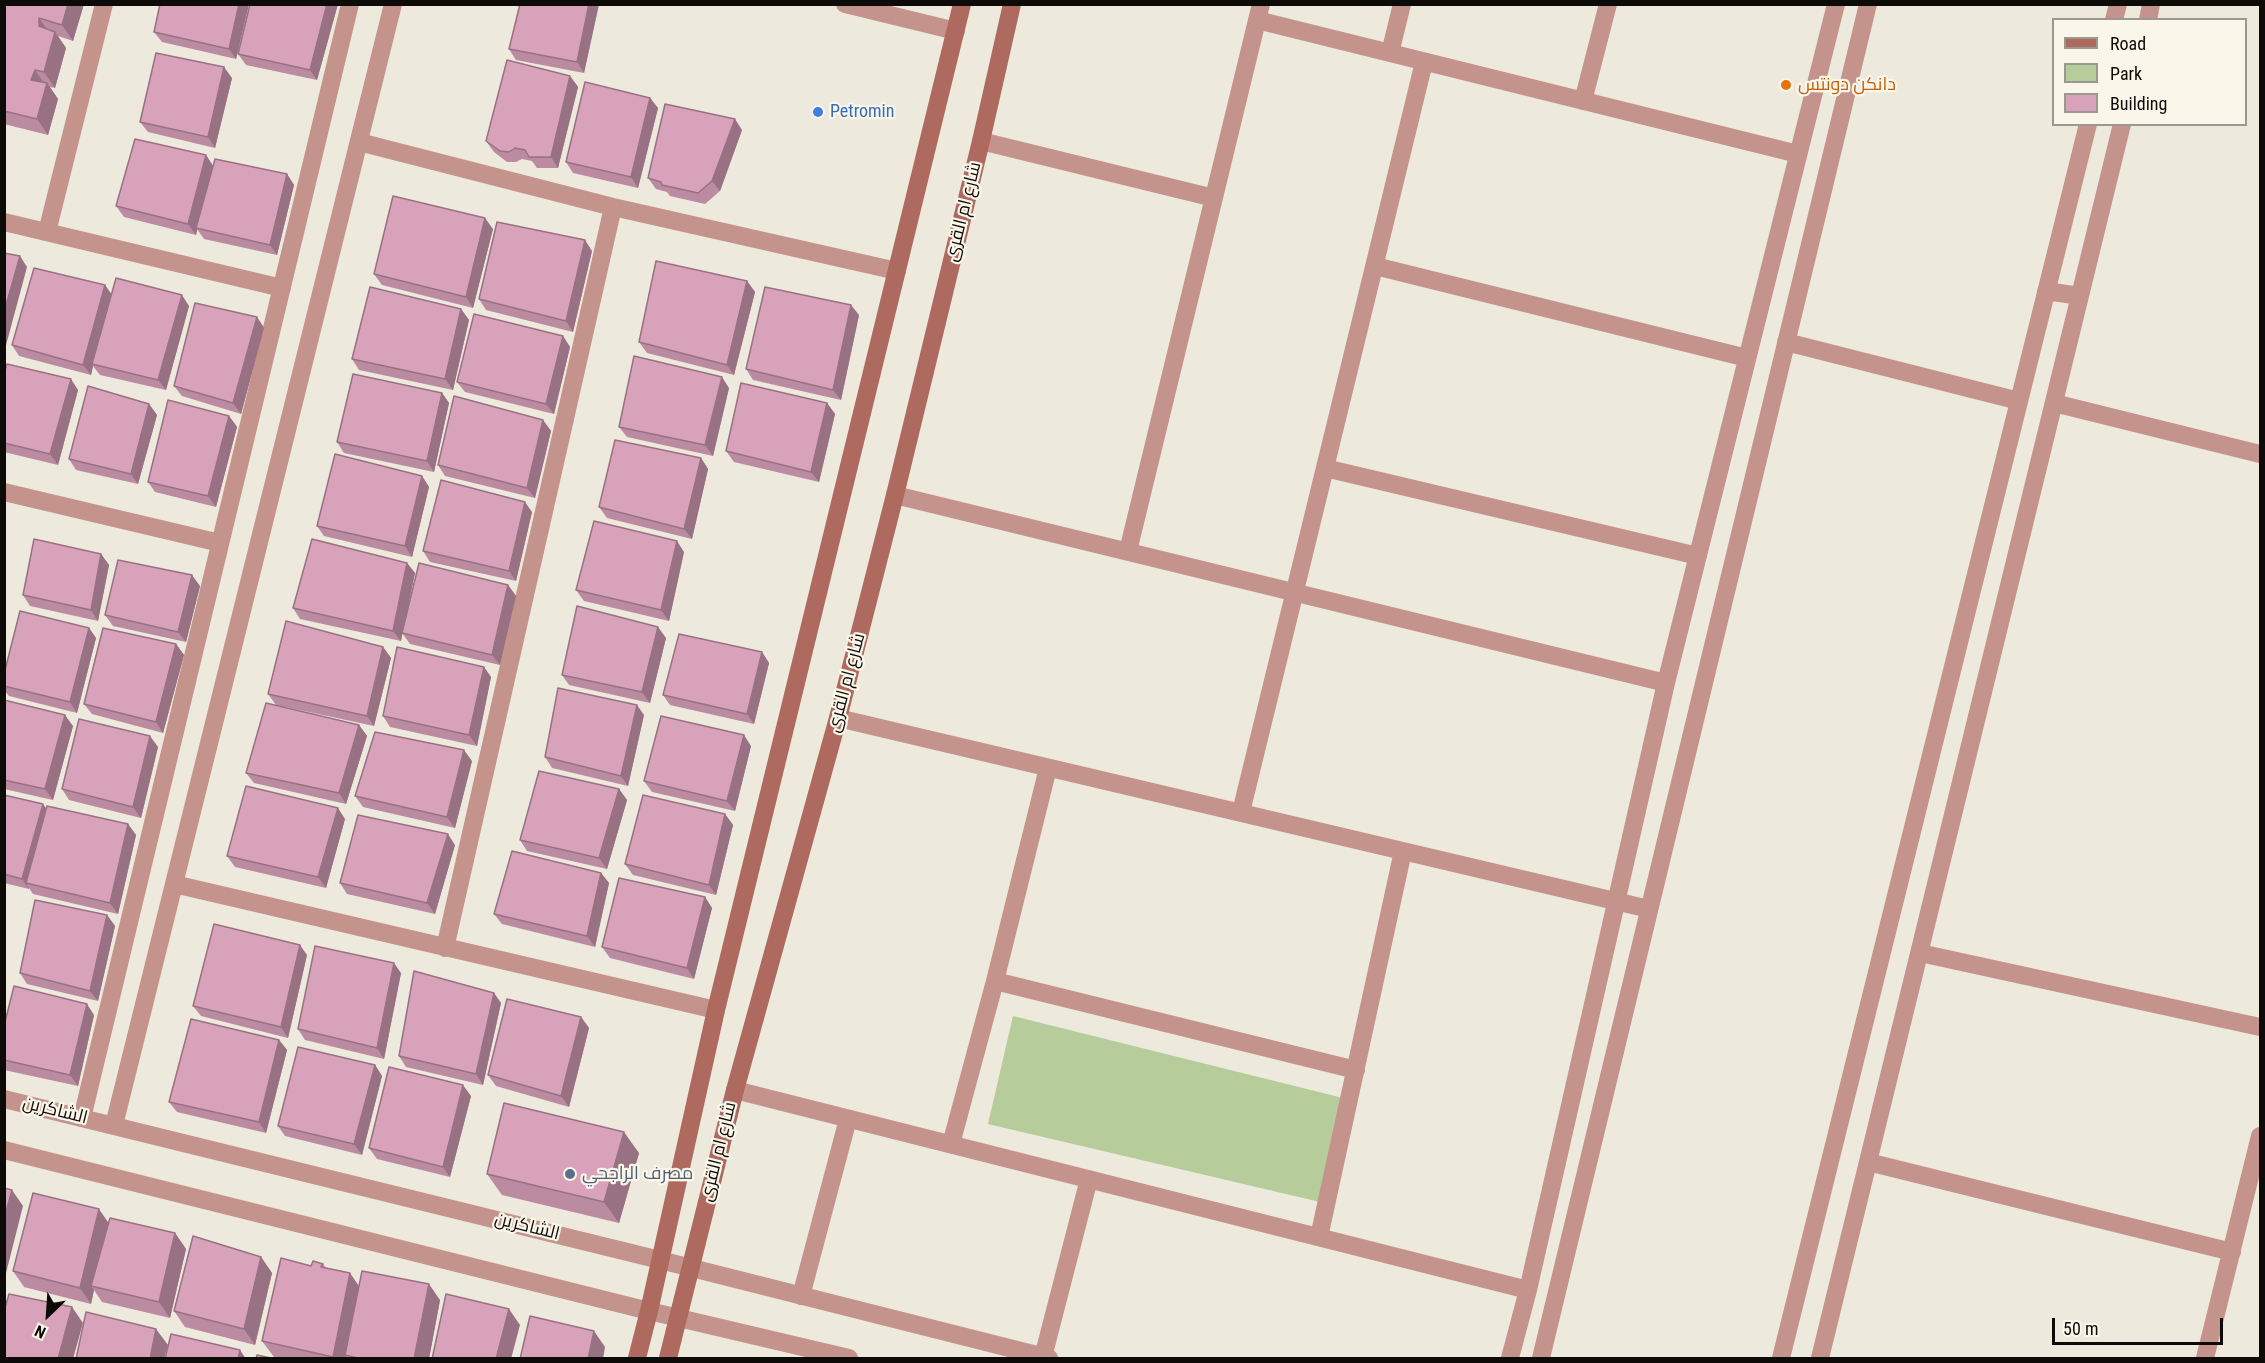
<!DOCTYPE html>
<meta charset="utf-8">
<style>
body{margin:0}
#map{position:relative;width:2265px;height:1363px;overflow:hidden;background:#ede9dd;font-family:"Roboto Condensed",sans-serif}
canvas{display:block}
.frame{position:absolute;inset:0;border:6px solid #0d0b07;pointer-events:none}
.legend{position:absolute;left:2052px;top:18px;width:195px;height:108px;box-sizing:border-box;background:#faf6ea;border:2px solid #9b988f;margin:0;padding:8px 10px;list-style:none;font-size:18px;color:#0d0b07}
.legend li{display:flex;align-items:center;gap:12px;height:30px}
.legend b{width:30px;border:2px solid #9b988f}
.north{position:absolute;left:18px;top:1285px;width:60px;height:60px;-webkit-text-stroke:4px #faf6ea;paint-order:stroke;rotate:205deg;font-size:16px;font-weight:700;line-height:24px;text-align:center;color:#0d0b07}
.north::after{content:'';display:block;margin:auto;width:21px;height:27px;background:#0d0b07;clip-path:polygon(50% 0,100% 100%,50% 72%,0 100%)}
.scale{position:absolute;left:2052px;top:1318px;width:171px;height:27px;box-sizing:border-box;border:3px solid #0d0b07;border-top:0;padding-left:8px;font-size:18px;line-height:21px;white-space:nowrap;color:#0d0b07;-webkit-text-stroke:4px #faf6ea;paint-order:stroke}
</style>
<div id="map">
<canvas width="2265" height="1363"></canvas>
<div class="frame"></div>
<ul class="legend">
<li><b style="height:8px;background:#ae6a5f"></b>Road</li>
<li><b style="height:16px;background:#b6cc9b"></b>Park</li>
<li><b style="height:16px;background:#d9a2bb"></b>Building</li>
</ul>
<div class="north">N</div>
<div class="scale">50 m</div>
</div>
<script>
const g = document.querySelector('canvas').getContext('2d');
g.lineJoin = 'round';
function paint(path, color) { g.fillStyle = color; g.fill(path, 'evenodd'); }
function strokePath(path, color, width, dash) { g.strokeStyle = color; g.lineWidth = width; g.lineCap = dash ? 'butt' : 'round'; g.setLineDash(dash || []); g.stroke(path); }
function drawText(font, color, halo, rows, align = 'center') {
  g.font = font + ' "Roboto Condensed",Cairo,sans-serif'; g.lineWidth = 4.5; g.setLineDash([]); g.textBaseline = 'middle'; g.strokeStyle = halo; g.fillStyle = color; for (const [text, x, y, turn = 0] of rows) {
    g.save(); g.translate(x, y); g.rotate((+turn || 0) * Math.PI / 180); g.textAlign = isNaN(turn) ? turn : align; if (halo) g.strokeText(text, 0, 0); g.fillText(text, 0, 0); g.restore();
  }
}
paint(new Path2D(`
 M1013,1016L1343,1098L1320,1202L988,1124Z`), '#b6cc9b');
strokePath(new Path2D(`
 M845,4L956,31
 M1257,20L1798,154
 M2114,20L2118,4
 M2148,20L2151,4
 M1390,53L1402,4
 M1583,101L1608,4
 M981,141L1214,198
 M359,142L613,207L897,271
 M4,222L282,288
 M47,232L104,4
 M1375,266L1747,358
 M2046,291L2080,296
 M1786,342L2019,401
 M2054,403L2260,454
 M1325,468L1698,556
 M4,492L220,543
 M895,495L1666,683
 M1128,551L1261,4
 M838,718L1649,909
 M1241,812L1424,62
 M174,884L716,1010
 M445,948L613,207
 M1920,953L2260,1027
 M995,981L1356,1070
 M735,1090L1528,1290
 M82,1118L350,4
 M114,1125L393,4
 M951,1144L995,981L1048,768
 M1868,1162L2232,1252
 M1319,1237L1403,851
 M801,1296L848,1119
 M1043,1357L1089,1179
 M1510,1358L1528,1290L1666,683L1836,4
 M1541,1358L1868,4
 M1781,1358L2088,124
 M1820,1358L2122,124
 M2205,1358L2260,1136`), '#c4948c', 18);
strokePath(new Path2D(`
 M4,1099L660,1260L1049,1358
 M4,1150L649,1311L849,1358`), '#c4948c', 18);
strokePath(new Path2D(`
 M637,1358L649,1311L716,1010L962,4
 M668,1358L735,1090L838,718L895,495L981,141L1012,4`), '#ae6a5f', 18);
paint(new Path2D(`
 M4,4H84L73,41L58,36L66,48L55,88L50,87L58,99L48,135L4,124Z
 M160,4H249L236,59L162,42L154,32Z
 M250,4H338L317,80L246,65L238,54Z
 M599,4L584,73L516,60L509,49Z
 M570,76L578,87L558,168H537L532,161L522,159L516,162H507L494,152L486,141Z
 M232,78L215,148L148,132L140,122Z
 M650,98L658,108L638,188L573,173L566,162Z
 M742,130L720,191L705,204L670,196L667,192L656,189L648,178Z
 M206,155L213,166L287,174L294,185L277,255L204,239L197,229L196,235L124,217L116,206Z
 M493,229L473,308L382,285L374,274Z
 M592,251L573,332L486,310L479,299Z
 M747,281L755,292L734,375L647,353L639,342Z
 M105,285L111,294L189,306L166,390L100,375L93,366L91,375L19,356L12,345Z
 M461,309L469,320L453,390L359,370L352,359Z
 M859,315L841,400L753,380L746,369Z
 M257,317L264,328L241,414L182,396L174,386Z
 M563,336L570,347L554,414L465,392L457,382Z
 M4,373L78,390L58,465L4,452Z
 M729,388L713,456L627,437L619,427Z
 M442,393L449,403L434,472L344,453L337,442Z
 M827,403L835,414L819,482L734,462L726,451Z
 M149,404L157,415L138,484L76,470L69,459Z
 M229,416L237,427L216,507L155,492L148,482Z
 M543,420L551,431L535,498L445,476L438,465Z
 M701,458L708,469L692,539L607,518L599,507Z
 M422,476L429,487L412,557L324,536L317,526Z
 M532,512L516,581L430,562L423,551Z
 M684,552L669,621L584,601L576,590Z
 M101,554L109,565L98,621L30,606L23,595Z
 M407,563L415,573L404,624L508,585L516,596L500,665L410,644L402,633L401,641L300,619L293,608Z
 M200,586L186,642L113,626L105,615Z
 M89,628L96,638L77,713L9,696L4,690V674Z
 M666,638L650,703L569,685L562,675Z
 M176,644L184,655L163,733L92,714L84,704Z
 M383,647L391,658L374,726L276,705L268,694Z
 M762,652L769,663L754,724L670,705L663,695Z
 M484,667L491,677L477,746L390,727L383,716Z
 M4,700L73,726L53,800L4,789Z
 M644,715L628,786L552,768L545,757Z
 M359,725L367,736L346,804L254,783L246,773Z
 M751,746L735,811L652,792L644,781Z
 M158,747L141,818L69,800L62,789Z
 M472,761L455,828L363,807L355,796Z
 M619,789L627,800L607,869L527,851L520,840Z
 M4,795L46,809L128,824L136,835L118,914L33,894L29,888V889L4,883Z
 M725,814L733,825L716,895L633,875L625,864Z
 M345,819L326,888L235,867L227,856Z
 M455,845L435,914L347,894L340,883Z
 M601,873L609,883L595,947L502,924L494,914Z
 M705,897L712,908L694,979L610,958L602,947Z
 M107,915L115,926L98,1001L27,984L20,973Z
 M307,955L288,1038L201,1016L193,1006Z
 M401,973L384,1059L305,1040L298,1029Z
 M494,993L501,1003L483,1085L406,1067L399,1056Z
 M94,1015L78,1086L4,1070V1026Z
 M581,1017L589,1028L569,1107L496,1086L488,1075Z
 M279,1040L287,1050L266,1133L177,1112L169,1102Z
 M375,1065L382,1076L362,1155L285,1136L278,1126Z
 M471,1096L450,1177L377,1159L369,1148Z
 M639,1153L619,1223L502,1195L487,1174Z
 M108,1223L175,1233L186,1249L170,1318L102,1302L94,1290L91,1304L24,1287L13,1271Z
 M261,1257L272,1273L255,1345L185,1327L174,1311Z
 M323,1264L326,1268L359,1286L440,1300L429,1359H348L347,1358V1359H280L274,1357L262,1341L311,1266Z`), '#bb8ba1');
paint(new Path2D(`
 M68,4H84L73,41L62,25Z
 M239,4H249L236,59L229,49Z
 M327,4H338L317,80L310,70Z
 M589,4H599L584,73L577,62Z
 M39,18L50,34L39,26Z
 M55,32L66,48L55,88L44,72Z
 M224,67L232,78L215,148L208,137Z
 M35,70L46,86L47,83L58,99L48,135L37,119L31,80Z
 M570,76L578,87L558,168L551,157Z
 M650,98L658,108L638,188L631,177Z
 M735,119L742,130L720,191L712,181Z
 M206,155L213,166L196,235L188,224Z
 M287,174L294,185L277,255L270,245Z
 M485,218L493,229L473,308L466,297Z
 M585,240L592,251L573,332L566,321Z
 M20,256L27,267L5,349L4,312Z
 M747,281L755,292L734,375L727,365Z
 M105,285L112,295L92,364L93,366L91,375L83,365Z
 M182,295L189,306L166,390L158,380Z
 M851,305L859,315L841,400L833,390Z
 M461,309L469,320L453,390L445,379Z
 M257,317L264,328L241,414L233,403Z
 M563,336L570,347L554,414L546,404Z
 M722,377L729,388L713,456L705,445Z
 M71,379L78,390L58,465L50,454Z
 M442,393L449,403L434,472L427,461Z
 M827,403L835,414L819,482L811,472Z
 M149,404L157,415L138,484L131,474Z
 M229,416L237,427L216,507L208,496Z
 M543,420L551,431L535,498L527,488Z
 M701,458L708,469L692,539L684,529Z
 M422,476L429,487L412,557L405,546Z
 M525,502L532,512L516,581L509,571Z
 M677,541L684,552L669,621L661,610Z
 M101,554L109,565L98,621L91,610Z
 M407,563L415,573L401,641L393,631Z
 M192,575L200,586L186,642L178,632Z
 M508,585L516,596L500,665L492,655Z
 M658,627L666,638L650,703L642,692Z
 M89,628L96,638L77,713L70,702Z
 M176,644L184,655L163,733L156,722Z
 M383,647L391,658L374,726L367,716Z
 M762,652L769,663L754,724L747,714Z
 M484,667L491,677L477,746L469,735Z
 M637,705L644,715L628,786L621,776Z
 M65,715L73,726L53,800L45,789Z
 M359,725L367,736L346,804L339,793Z
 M744,735L751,746L735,811L727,801Z
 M150,736L158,747L141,818L133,807Z
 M464,750L472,761L455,828L447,817Z
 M619,789L627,800L607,869L599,858Z
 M43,804L51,815L26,883L29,888V889L22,879Z
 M338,808L345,819L326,888L318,877Z
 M725,814L733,825L716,895L709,885Z
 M128,824L136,835L118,914L110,903Z
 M448,834L455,845L435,914L427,903Z
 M601,873L609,883L595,947L587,936Z
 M705,897L712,908L694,979L687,968Z
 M107,915L115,926L98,1001L90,991Z
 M300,945L307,955L288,1038L281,1027Z
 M394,963L401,973L384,1059L377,1048Z
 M494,993L501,1003L483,1085L476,1074Z
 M87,1004L94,1015L78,1086L70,1075Z
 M581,1017L589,1028L569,1107L561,1096Z
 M279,1040L287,1050L266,1133L259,1122Z
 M375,1065L382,1076L362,1155L354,1144Z
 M463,1085L471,1096L450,1177L443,1167Z
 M624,1132L639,1153L619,1223L604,1202Z
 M12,1190L23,1206L4,1281V1219Z
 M99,1209L110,1225L91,1286L94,1290L91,1304L80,1288Z
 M175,1233L186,1249L170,1318L159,1302Z
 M261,1257L272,1273L255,1345L244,1329Z
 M350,1273L361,1289L345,1355L347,1359H334L333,1357Z
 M429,1284L440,1300L429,1359H414Z
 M72,1307L83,1323L73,1359H58Z
 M509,1309L520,1325L511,1359H496Z
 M156,1329L168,1345L164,1359H150Z
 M594,1331L605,1347L603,1359H588Z
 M240,1350L246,1359H238Z`), '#987183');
const building = new Path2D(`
 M4,4H68L62,25L39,18V26L55,32L44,72L35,70L31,80L47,83L37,119L4,111Z
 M160,4H239L229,49L154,32Z
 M250,4H327L310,70L238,54Z
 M520,4H589L577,62L509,49Z
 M156,53L224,67L208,137L140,122Z
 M507,60L570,76L551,157H529L525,150L515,148L509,152L500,151L486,141Z
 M585,82L650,98L631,177L566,162Z
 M665,104L735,119L712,181L698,193L662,185L661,182L648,178Z
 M135,139L206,155L188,224L116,206Z
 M215,159L287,174L270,245L196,228Z
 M393,196L485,218L466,297L374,274Z
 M497,222L585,240L566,321L479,299Z
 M4,253L20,256L4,312Z
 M656,261L747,281L727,365L639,342Z
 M34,268L105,285L83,365L12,345Z
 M116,278L182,295L158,380L92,364Z
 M370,287L461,309L445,379L352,359Z
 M765,287L851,305L833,390L746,369Z
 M195,303L257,317L233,403L174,386Z
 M474,314L563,336L546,404L457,382Z
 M634,356L722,377L705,445L619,427Z
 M7,364L71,379L50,454L4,443V373Z
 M353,374L442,393L427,461L337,442Z
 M741,383L827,403L811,472L726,451Z
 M88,386L149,404L131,474L69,459Z
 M454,396L543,420L527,488L438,465Z
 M168,400L229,416L208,496L148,482Z
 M615,440L701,458L684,529L599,507Z
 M335,454L422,476L405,546L317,526Z
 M441,480L525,502L509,571L423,551Z
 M594,521L677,541L661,610L576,590Z
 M34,539L101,554L91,610L23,595Z
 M312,539L407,563L393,631L293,608Z
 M118,560L192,575L178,632L105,615Z
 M419,563L508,585L492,655L402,633Z
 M577,606L658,627L642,692L562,675Z
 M20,611L89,628L70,702L4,686V674Z
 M286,621L383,647L367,716L268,694Z
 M103,628L176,644L156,722L84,704Z
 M679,634L762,652L747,714L663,695Z
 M397,647L484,667L469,735L383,716Z
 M558,688L637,705L621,776L545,757Z
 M4,700L65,715L45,789L4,780Z
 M266,703L359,725L339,793L246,773Z
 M661,716L744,735L727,801L644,781Z
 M79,719L150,736L133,807L62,789Z
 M375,732L464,750L447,817L355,796Z
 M539,771L619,789L599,858L520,840Z
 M246,786L338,808L318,877L227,856Z
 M4,795L43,804L22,879L4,874Z
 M643,795L725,814L709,885L625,864Z
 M47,806L128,824L110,903L26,883Z
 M358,815L448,834L427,903L340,883Z
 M512,851L601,873L587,936L494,914Z
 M619,878L705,897L687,968L602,947Z
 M35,900L107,915L90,991L20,973Z
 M214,924L300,945L281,1027L193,1006Z
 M315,946L394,963L377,1048L298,1029Z
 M414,971L494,993L476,1074L399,1056Z
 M14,986L87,1004L70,1075L4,1060V1026Z
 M507,999L581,1017L561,1096L488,1075Z
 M191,1019L279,1040L259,1122L169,1102Z
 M298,1047L375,1065L354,1144L278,1126Z
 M389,1067L463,1085L443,1167L369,1148Z
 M504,1103L624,1132L604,1202L487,1174Z
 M4,1188L12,1190L4,1219Z
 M33,1193L99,1209L80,1288L13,1271Z
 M110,1218L175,1233L159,1302L91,1286Z
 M193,1236L261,1257L244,1329L174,1311Z
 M281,1258L311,1266L313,1261L323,1264L321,1267L350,1273L333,1357L262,1341Z
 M362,1271L429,1284L414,1359H362L345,1355Z
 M9,1294L72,1307L58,1359H4V1311Z
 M446,1294L509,1309L496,1359H432Z
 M86,1312L156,1329L150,1359H76Z
 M530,1316L594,1331L588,1359H520Z
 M171,1334L240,1350L238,1359H165Z
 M257,1355L271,1358V1359H256Z`);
paint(building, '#d9a2bb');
strokePath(building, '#987183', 1.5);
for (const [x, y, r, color] of [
 [1786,85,6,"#e8710a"],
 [818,112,6,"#3f7fe0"],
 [570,1174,6,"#5c6f8a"]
]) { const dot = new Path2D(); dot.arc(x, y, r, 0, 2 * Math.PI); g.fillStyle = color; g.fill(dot); strokePath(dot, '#faf6ea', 2); }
drawText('18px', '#c56008', '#faf6ea', [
 ["دانكن دونتس",1798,85]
], 'left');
drawText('18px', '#366cbe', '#faf6ea', [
 ["Petromin",830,112]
], 'left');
drawText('18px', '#0d0b07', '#faf6ea', [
 ["شارع ام القرى",964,212,-76],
 ["شارع ام القرى",847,683,-75],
 ["الشاكرين",55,1111,14],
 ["شارع ام القرى",719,1152,-76],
 ["الشاكرين",527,1227,14]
]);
drawText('18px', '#4e5e75', '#faf6ea', [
 ["مصرف الراجحي",582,1174]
], 'left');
</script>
